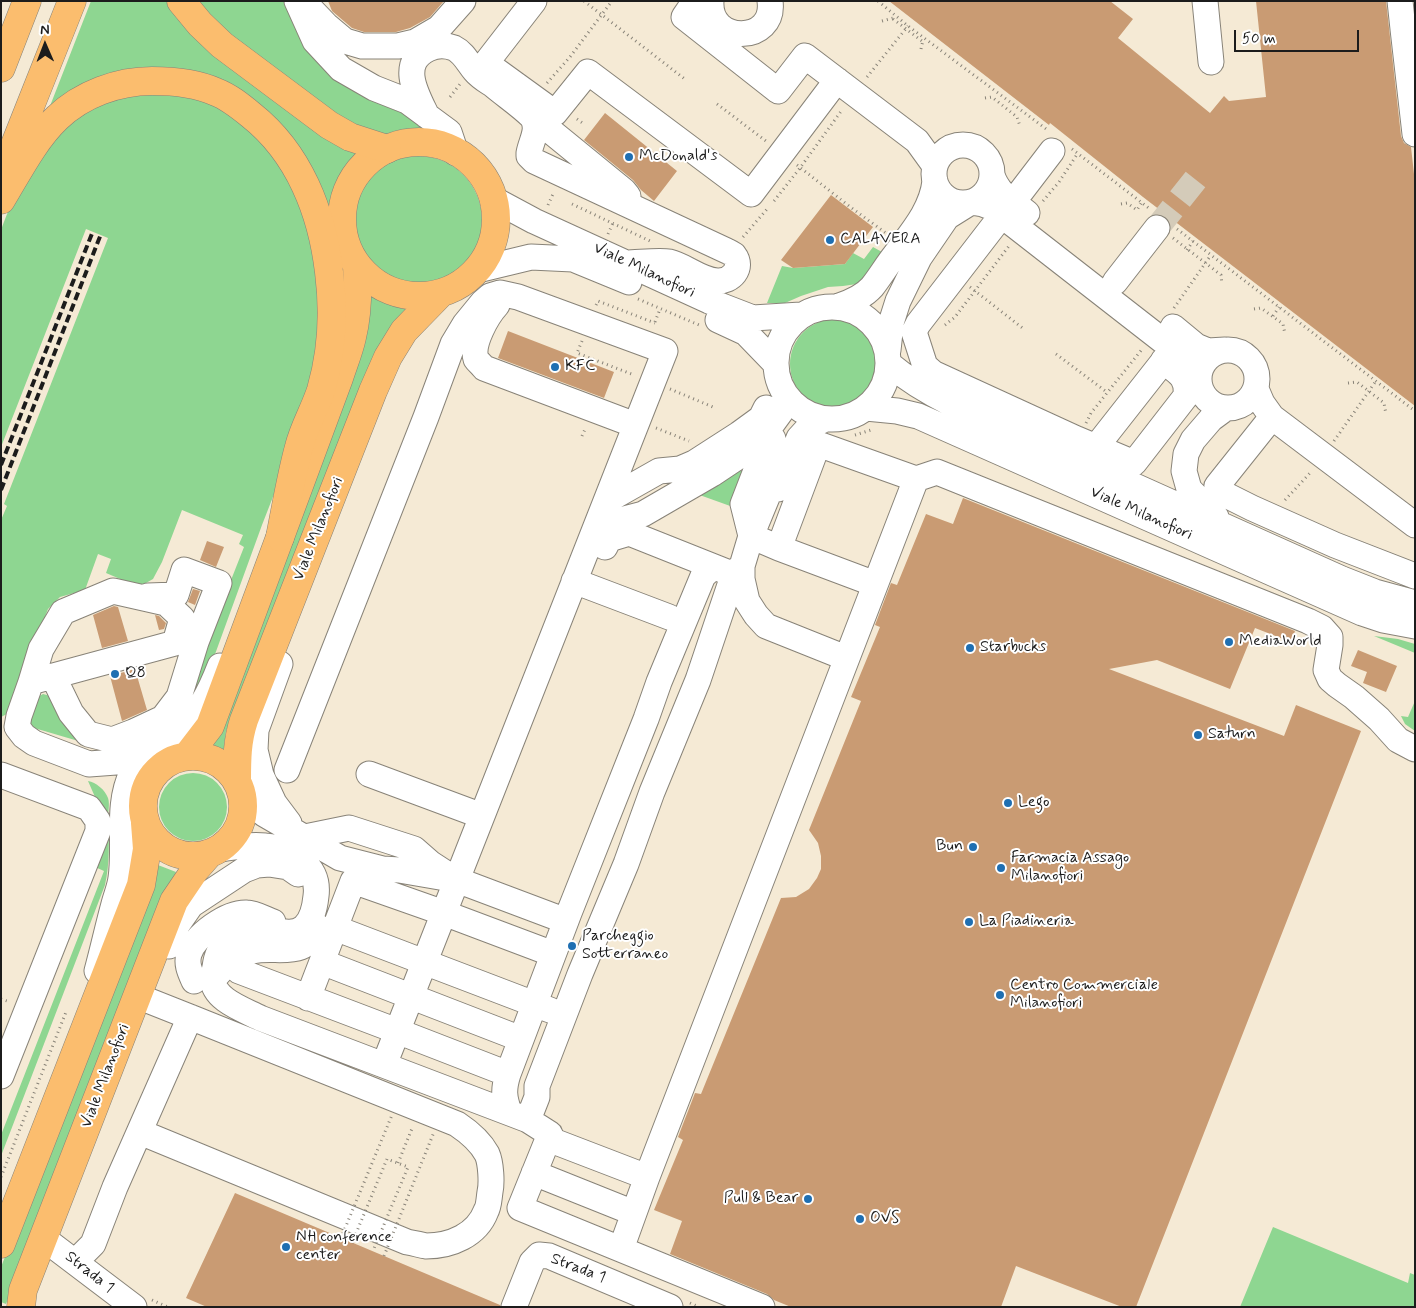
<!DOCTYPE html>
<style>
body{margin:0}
#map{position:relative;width:1416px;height:1308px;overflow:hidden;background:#f5ead5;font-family:Mynerve,sans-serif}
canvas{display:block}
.frame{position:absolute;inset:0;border:2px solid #1c1c1c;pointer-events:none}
.north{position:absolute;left:20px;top:20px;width:50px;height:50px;-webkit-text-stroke:4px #fff;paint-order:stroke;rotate:359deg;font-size:14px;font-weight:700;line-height:20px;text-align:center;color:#1c1c1c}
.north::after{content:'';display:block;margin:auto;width:18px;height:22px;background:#1c1c1c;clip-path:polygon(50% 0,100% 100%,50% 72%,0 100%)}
.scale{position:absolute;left:1234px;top:30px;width:125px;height:22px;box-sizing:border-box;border:2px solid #1c1c1c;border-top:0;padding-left:6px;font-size:15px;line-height:18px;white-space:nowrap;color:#1c1c1c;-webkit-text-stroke:4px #fff;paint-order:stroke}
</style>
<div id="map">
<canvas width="1416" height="1308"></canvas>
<div class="frame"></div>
<div class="north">N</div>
<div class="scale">50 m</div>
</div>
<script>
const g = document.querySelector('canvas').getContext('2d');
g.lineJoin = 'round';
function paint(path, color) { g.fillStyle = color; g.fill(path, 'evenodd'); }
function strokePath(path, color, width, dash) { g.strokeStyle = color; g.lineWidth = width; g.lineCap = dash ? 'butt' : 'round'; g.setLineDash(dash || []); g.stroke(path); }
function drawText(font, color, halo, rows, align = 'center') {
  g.font = font + ' Mynerve,sans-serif'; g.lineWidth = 4; g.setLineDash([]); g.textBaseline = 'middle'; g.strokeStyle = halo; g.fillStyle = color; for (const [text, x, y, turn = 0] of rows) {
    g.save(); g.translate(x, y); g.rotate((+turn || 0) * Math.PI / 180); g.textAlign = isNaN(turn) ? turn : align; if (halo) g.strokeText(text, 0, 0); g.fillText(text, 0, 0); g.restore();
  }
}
paint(new Path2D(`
 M91,1H173L363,149C340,170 328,205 334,236C337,249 344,260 346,273C348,284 348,296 349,307L324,206L219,85L50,106Z
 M191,1H289L374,94L443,137L408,134L386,138L340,121L220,32Z
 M152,88L179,90L220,102L239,114L257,130L274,150L302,199L308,216L315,244L322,283L323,315L319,370L313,394L262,525L206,679L201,678C197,687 193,697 187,705C170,726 135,748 108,748C96,748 85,743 75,740C61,736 48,732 34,728L29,721L27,710L34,699L43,694L54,697L70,719L84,736L113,742L135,734L166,719L177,709L187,692L244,547L239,544L243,535L182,510L162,562L153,579L139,587L106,573L111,559L98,554L85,590L60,597L48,609L9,713L1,717V520L7,506L4,504L108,238L86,229L1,447V230C23,173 49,110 114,93C126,90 139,89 152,88Z
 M354 220a64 64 0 1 1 128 0a64 64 0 1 1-128 0Z
 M873,247L882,252L865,279L857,284L843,286L828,287L801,296L785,303H767L782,266L793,268L845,264L853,253L864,259Z
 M364,285C379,298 394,303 414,307L380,347L226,731L223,755L209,749Z
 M790 364a45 45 0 1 1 90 0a45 45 0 1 1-90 0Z
 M732,470L747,471L733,507L694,493Z
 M1374,636L1398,639L1415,644V653Z
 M1415,701V731L1405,724L1401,716L1408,717Z
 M159 807a34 34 0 1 1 68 0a34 34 0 1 1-68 0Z
 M88,781C96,782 105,790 108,798C110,804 108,812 108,818C109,841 110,863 105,885L1,1156V1135L104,871L93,866L106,822Z
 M158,865L176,872L6,1304L1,1302V1267Z
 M1273,1227L1408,1283L1410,1273L1415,1275V1307H1240Z`), '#8ed691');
paint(new Path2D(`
 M328,1H444L430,17L410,28L396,32H364L352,28L332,11Z
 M889,1H1110L1133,19L1118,38L1210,113L1224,96L1229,101L1266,97L1256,1H1386L1401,136L1404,143L1411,147L1415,183V406L1143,197L1050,123L1049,125Z
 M605,113L677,171L654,201L641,190L633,180L584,140Z
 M831,195L873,227L845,264L793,268L781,260Z
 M508,331L614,372L604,398L498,358Z
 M963,498L1295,631L1291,642L1255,628L1230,689L1157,660L1109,669L1284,736L1296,705L1361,731L1136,1307H1122L1016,1266L1001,1307H791L774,1300L767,1294L670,1254L682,1221L654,1210L683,1140L678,1137L695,1093L701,1094L781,898L796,897L809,889L817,878L821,869V856L818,843L809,830L861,701L851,697L880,627L875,625L891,583L897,585L926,514L953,524Z
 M207,541L224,547L216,567L200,560Z
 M193,589L200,591L195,605L188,602Z
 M114,606L118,607L128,641L102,648L93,615Z
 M155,615L159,616L166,623L164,629L159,630Z
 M1358,650L1397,666L1386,692L1363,683L1367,672L1351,666Z
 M135,669L147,710L122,721L110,676Z
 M235,1193L500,1305V1307H207L186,1298Z`), '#c99b73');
strokePath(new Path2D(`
 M1157,228L1199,175`), '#d4cbb9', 25, [25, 12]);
const minor = new Path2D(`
 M297,1L315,41L341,69L374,88L407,101L449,132L456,153
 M534,1L486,63L555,113L588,72L751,194L837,80
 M695,1L684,17L778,91L805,56L917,141L935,166
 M711,1C708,45 776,44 770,1
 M1205,1L1211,62
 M1400,1L1403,29L1415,28
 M304,2L326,25L345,41L362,46H398L415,42L439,28L463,1
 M1403,29L1415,134
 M526,111L624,191L628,196
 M427,116C417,95 398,64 428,49C436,45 446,45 454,48C464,53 468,63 475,71C480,77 487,81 493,85C506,96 520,105 532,117C540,129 531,141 529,153V156L534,161L727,251C728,251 734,255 734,255C744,268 731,282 717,281C700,280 686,266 669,262C659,260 637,263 626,263
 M934 174a29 29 0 1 1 58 0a29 29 0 1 1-58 0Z
 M992,175C998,194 1012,201 1027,213
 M493,199L534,221L709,301L753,318L801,315
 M1013,202L1052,151
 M1002,215L918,324L914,332L925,366L933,373L1077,439L1134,463L1186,396C1188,376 1177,372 1163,361
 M477,270L531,257L573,259L629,282
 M1115,282L1157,228
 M497,305C487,316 471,344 476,359C478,362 482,365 484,368L635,425
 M839,306C851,302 863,297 872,287C880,277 887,265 895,255C911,233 932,210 935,181
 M776 363a56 56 0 1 1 112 0a56 56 0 1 1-112 0Z
 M718,320L746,333L775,363
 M1173,327L1196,346L1208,351L1225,350
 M888,350L891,323L898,301L919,258L947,217L971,202L983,204L991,207L1190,362L1194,367
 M1199 379a29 29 0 1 1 58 0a29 29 0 1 1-58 0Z
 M889,364C909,381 928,392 952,404L1342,579L1375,592L1415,603
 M1256,389L1262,403L1272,417L1415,525
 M866,408L897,411L918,416L1362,613L1383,620L1415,626
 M1272,417L1217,486L1220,492L1252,508L1335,545L1415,576
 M1096,447L1173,349
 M778,489L799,438L809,427L825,419
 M606,501L659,471L680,469L694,463L739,434L761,418L766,408
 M1216,517L1189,489L1184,471L1186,454L1193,440L1211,419L1226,408
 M601,525L643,514L712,474L751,448L772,424L780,413L786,396
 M751,536L779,548L818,444L916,479L937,472L1308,621L1322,628L1330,637V645L1326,670L1330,679L1337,685L1354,697L1379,719L1398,740L1415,749
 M751,536L743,504L760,460L773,439
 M605,547L609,539L629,533L727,572
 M779,548L875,584
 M742,566V579L747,601L756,615L766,626L841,656
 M574,581L669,617
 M280,664L256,730L255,750L261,775L274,803L289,823
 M53,676L71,713L88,734L112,740L133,732L163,718L179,697L196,642L219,583L184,570L176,595L148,596
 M31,682L175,643L182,618L166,603L113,591L63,612L41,649L31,682L19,716L17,727L24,736L34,743L89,764L116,762L133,758L146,752
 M287,770L426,417L453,344L465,324L483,302L490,296L500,293L518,297L665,351L384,1065
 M369,774L482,816
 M1,775L89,808L98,821V831L1,1076
 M242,792L264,814L340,858L383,869L399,870L457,880L566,921
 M305,837L349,828L414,849L430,863L450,876
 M220,849C235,847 250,844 265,846C292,848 320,866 316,896C315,906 313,919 304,927C290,939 269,926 252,929C242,931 233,938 225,944C219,949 216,959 215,967C214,971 213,975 213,979C213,1000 245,1010 260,1018L528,1120L550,1134L520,1208L762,1307
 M335,928L550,1010
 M169,946L177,925L191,905L244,870L257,865L269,864L288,867L298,874
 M322,962L521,1039
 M97,971C103,949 108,926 114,904C116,896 120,887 121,878C126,843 116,805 132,773C145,746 158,750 177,733C198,716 210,692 220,666
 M239,971L397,1031L508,1074
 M217,975C226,964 238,955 252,951C277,945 307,961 317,926
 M194,981C190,972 186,964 189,954C195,935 227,912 247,913C255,913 265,919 273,922
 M308,998L353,881L444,913L553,954
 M509,1112C504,1097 503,1090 508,1074L569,913L646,719L659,682L703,576L713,567
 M528,1120L537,1097V1086L580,974L626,864L652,792L698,680L734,573L742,566L751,536L770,490L775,472L772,454
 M140,1132L407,1242C414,1243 420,1245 426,1246C451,1246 477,1235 486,1211C489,1206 489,1198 490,1192C492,1183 491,1163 487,1154C480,1141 469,1132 457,1124L190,1017
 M548,1139L647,1177L621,1249
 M534,1173L634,1213
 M647,1177L916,479
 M43,1238L134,1307
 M75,1262L93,1244L115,1187L190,1017L137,996
 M514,1307L532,1262L539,1255L549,1256L670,1307`);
const major = new Path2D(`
 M342 219a77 77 0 1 1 154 0a77 77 0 1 1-154 0Z
 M143 806a50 50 0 1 1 100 0a50 50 0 1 1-100 0Z
 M187,756L210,726L339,378C343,365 349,351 352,337C358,313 358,289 357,265
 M237,782C237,760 237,741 244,720L373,391L388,357L404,331L441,293
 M1,1244L141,885L147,849L145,823
 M21,1307L23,1290L174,901L195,870L209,854`);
const highway = new Path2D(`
 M181,1L200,24L222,45L329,125L350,137L387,149
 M1,68L27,1
 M6,167L72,1
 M1,200C18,172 34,140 57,118C82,94 118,81 152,81C173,81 196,83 216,92C229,97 240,106 251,115C299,153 322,212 329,272C334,311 332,352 321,390C315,409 304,427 299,447C291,476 286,507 280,537`);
strokePath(minor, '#888378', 27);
strokePath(major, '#888378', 29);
strokePath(highway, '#888378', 29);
strokePath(new Path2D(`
 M584,1L686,80
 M878,1L908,26L1049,131
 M893,19L922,41
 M882,21L893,18
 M921,49L923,40
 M867,77L908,26
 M547,83L570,57L612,1
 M450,97L460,84
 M985,98L992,97L1017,117L1020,126
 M717,104L766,141
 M577,119L584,124
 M1072,149L1150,209
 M797,165L849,206L887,234
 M774,201L800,168L842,110
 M1043,201L1059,182L1078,153
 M572,204L650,241
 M1121,204L1127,203L1137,210L1142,202
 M548,205L553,194
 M1177,229L1415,411
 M608,234L613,223
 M743,237L768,208
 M1173,238L1221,275L1222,284
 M1187,250L1193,241
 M970,287L1025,330
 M638,299L699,325
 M596,305L598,301L655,323
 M1174,308L1211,255
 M1254,309L1261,308L1283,324L1285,334
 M1273,316L1279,307
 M655,322L660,309
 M945,325L955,317L1009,246
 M582,341L577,353L634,375
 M1056,354L1108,393
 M1348,383L1357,382L1384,403L1386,414
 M670,389L713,407
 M1086,423L1091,413L1143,348
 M656,428L689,441
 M855,435L871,430
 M582,436L586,427
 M1334,441L1376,381
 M1285,500L1311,472
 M1,999L10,1002
 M398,1163L413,1126
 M1,1177L66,1012
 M152,1300L168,1307
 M690,1303L699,1307`), '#888378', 3, [1, 4]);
strokePath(minor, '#fff', 25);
strokePath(major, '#fbbd6e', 28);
strokePath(highway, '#fbbd6e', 28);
strokePath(new Path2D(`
 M1,465L93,231
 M1,490L101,234`), '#1c1c1c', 4, [8, 4]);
strokePath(new Path2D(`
 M341,1238L392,1115
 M352,1243L387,1159L408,1167L373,1251
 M384,1256L434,1132`), '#888378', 3, [1, 4]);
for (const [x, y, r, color] of [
 [629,157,5,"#1f6fb2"],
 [830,240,5,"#1f6fb2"],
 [555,367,5,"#1f6fb2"],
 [1229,642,5,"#1f6fb2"],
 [970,648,5,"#1f6fb2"],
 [115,674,5,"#1f6fb2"],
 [1198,735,5,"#1f6fb2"],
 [1008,803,5,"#1f6fb2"],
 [973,847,5,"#1f6fb2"],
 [1001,868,5,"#1f6fb2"],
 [969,922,5,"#1f6fb2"],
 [572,946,5,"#1f6fb2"],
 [1000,995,5,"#1f6fb2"],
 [808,1199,5,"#1f6fb2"],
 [860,1219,5,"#1f6fb2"],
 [286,1247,5,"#1f6fb2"]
]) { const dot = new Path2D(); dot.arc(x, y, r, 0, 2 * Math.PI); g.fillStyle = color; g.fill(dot); strokePath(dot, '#fff', 2); }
drawText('16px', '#1c1c1c', '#fff', [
 ["McDonald's",639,157],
 ["CALAVERA",840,240],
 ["KFC",565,367],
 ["MediaWorld",1239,642],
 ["Starbucks",980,648],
 ["Q8",125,674],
 ["Saturn",1208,735],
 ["Lego",1018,803],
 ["Bun",963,847,"right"],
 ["Farmacia Assago",1011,859],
 ["Milanofiori",1011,877],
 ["La Piadineria",979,922],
 ["Parcheggio",582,937],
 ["Sotterraneo",582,955],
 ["Centro Commerciale",1010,986],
 ["Milanofiori",1010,1004],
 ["Pull & Bear",798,1199,"right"],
 ["OVS",870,1219],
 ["NH conference",296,1238],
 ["center",296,1256]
], 'left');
drawText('16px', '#1c1c1c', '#fff', [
 ["Viale Milanofiori",644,271,25],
 ["Viale Milanofiori",1141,514,24],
 ["Viale Milanofiori",319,529,-68],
 ["Viale Milanofiori",106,1076,-69],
 ["Strada 1",578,1269,21],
 ["Strada 1",89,1273,38]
]);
</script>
